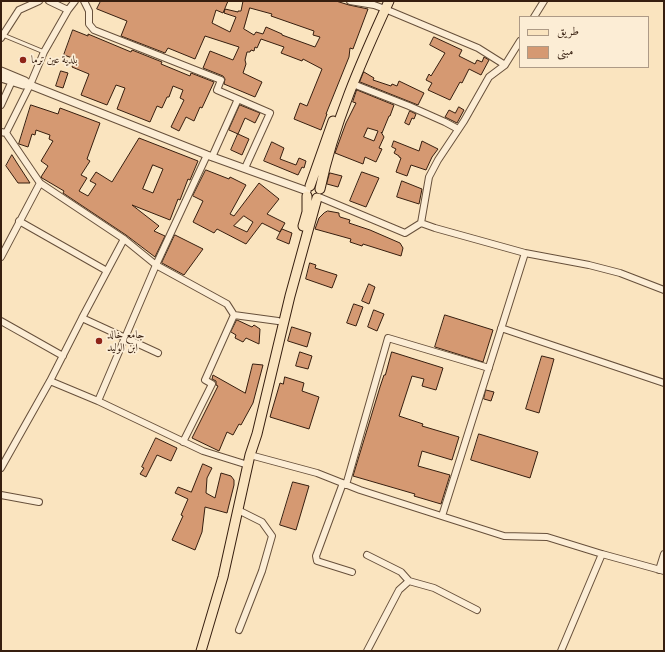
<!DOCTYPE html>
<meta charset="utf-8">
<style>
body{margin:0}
#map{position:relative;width:665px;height:652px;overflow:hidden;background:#fae4bf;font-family:"IM FELL French Canon",Amiri,serif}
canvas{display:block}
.frame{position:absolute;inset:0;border:2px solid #361e0f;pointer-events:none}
.legend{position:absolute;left:519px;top:16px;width:130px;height:52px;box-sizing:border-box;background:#fcedd5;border:1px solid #ad9a86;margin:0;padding:5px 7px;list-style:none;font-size:12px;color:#361e0f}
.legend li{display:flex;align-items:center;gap:8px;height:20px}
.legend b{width:20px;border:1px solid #ad9a86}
</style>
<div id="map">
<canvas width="665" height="652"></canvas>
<div class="frame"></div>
<ul class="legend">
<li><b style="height:5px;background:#fae4bf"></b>طريق</li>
<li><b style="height:11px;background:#d59972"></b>مبنى</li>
</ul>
</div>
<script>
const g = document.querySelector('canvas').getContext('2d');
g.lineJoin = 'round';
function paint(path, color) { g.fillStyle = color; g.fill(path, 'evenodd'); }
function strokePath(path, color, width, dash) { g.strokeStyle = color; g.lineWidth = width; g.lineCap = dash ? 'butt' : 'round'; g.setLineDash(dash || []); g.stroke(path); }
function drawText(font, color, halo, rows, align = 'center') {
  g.font = font + ' "IM FELL French Canon",Amiri,serif'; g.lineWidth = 3.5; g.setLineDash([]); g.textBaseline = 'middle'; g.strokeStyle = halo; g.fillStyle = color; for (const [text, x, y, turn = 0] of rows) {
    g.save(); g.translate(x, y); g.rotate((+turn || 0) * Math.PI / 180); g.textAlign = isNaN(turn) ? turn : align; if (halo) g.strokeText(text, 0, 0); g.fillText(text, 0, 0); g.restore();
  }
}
const building = new Path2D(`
 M101,1H228L223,13L216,10L212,23L230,32L236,17L224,13L225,9L238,12V11H241L243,1H336L349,5L368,9L353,49L350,48L349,57L326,114H327L321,130L294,119L300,103L307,106L322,69L303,59L302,61L281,53L284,47L261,39L257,48L255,47L254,51L251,50L250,52H247L245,60L246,64L243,73L262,82L255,97L224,84L225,79L223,76L203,68L210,51L233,60L239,47L205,36L195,59L168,48L165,53L121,36L127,21L97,9ZM250,8L272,14L271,16L314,31L313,35L320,37L315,47L282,35V34L266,27L263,34L256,32L254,35L244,29Z
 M73,30L88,36V34L131,52L132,50L162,62L161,64L190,76L191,73L214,82L202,108L200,107L194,121L186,117L179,131L171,127L184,100L180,98L183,90L173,86L169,97H167L162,108L157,106L150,122L117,109L125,88L116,85L107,105L81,95L89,74L72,67L75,59L64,55Z
 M434,37L462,50L459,56L475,64L477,60L482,62L484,57L489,60L481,75L469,69L462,83L460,82L450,100L428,90L432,83L426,80L429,74L431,76L445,53L430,45Z
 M61,71L68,73L63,88L56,86Z
 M364,72L374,78L373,80L391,86L392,84L397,86L399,81L424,93L418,105L360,82Z
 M357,90L394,105L390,116H389L382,133L381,132L384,137L379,148L382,149L376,162L365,157L363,164L335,153L346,123L356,103L353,102ZM368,128L378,131L374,141L364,137Z
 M31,105L58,114L60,108L100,123L87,159L90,161L81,175L87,178L79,191L88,196L96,184L90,181L96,172L112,182L139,138L198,161L190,180L188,179L180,200L178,199L170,220L132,205L159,226L154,231L165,236L155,257L126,235L63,193L64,191L42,178L41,177L48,166L41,161L53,141L49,139L50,135L36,130L35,135L32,134L28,147L19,144ZM153,165L163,169L153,193L143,189Z
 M240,105L260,113L255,123L245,118L238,134L229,130Z
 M459,107L464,110L457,123L445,117L449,110L455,113Z
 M410,111L416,114L414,119L412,118L409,125L405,123Z
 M238,134L249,139L242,155L231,150Z
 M394,141L419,151L422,141L438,149L432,157L426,170L411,165L407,176L396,172L401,158L399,157V156L394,153L396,149L392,147Z
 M272,142L284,148L280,159L296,165L299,158L306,161L304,168L302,167L298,175L264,161Z
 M12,155L17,163L30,183H18L6,166Z
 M206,170L229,179L230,177L246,185L230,214L234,216L259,183L279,199L267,214L285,223L280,232L262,223L246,244L217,229L214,233L193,222L203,201L193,196ZM244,216L253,222L247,232L234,226Z
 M362,172L379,178L366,207L350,201Z
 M330,173L342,176L338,187L327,184Z
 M402,181L422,189L419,204L397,197Z
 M328,211L339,213V215L340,217L350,220L349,223L370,230L400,243L403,248L401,256L363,244L362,246L350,242L351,239L315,229L319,218L324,213Z
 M282,229L292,233L289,244L277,239Z
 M175,235L203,249L184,275L162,263Z
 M310,263L316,265L315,268L337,275L332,288L306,279Z
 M369,284L375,287L369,304L362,301Z
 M354,304L363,307L356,326L347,323Z
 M374,310L384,314L377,331L368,327Z
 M445,315L493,330L483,362L435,347Z
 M237,320L252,327L254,325L260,329L259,344L246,338L243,342L235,338L236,335L231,332Z
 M292,327L311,333L307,347L288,341Z
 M300,352L312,356L308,369L296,366Z
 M392,352L443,368L436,390L422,386L424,379L412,376L399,416L423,424L422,426L459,437L452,460L422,451L418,466L450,475L441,504L414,496L415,494L353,476L380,387L384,375H385Z
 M542,356L554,359L539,413L526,409Z
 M253,364L263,365L253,403L241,425L239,424L233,435L227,432L219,451L192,438L218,386L216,385V381L212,379L213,375L245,393Z
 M285,377L304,383L302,391L319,397L309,429L270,417L280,383L283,384Z
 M486,390L494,392L491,401L484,399Z
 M479,434L538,452L530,478L471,460Z
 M156,438L177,448L171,461L157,455L146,477L140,474L144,468L142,467Z
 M203,464L212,468L207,478L206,493L215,498L221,473L231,476L234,480V485L227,513L205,507L202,532L195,550L172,540L183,516L181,515L188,499L175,493L178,487L191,492Z
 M293,482L309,486L296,530L280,525Z`);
paint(building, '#d59972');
strokePath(building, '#361e0f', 1);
const service = new Path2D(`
 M3,35L44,52`);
const minor = new Path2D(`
 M49,1L68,10
 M84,1L89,11V24L94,30L221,80L217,90L270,113L245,168
 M350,1L374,5L385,9L478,48L505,65
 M534,17L544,1
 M1,38L19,10L39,1
 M520,41L505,65L489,77L464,121L438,160L429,177L421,223L435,228L525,253L589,265L620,273L664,290
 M353,84L409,106L445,122L458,129
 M1,105L12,81
 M1,132L6,133L40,183L124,239L156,265L227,304L234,315
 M6,133L30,85L44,52L68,10L75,1
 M212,157L238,99
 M319,197L405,233L421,223
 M19,221L107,271
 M1,257L40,183
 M82,318L124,239
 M1,321L63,356
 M501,328L664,383
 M50,381L98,401L203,451L248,465
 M98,401L156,265L207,155
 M183,442L212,384L205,380L234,315L278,321
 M250,455L317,473L360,490L504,536L547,537L602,554L664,571
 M1,468L50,381L82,318L158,353
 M343,483L316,556L317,561L352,572
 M346,485L388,338L489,368
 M1,495L39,502
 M238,510L262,522L272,536L262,571L239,630
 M442,516L525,253
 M367,555L401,572L409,581
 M659,570L664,554
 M367,651L399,590L409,581L434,588L477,610
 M561,651L602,554`);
const tertiary = new Path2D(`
 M1,71L25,81L30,85L207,155L307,191
 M1,78L23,85H30`);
const primary = new Path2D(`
 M310,186L333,121
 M320,189C334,123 361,62 389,1
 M303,226L307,212V196
 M201,651L223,577L250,455L257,434L290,296L317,198`);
strokePath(service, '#67503b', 5);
strokePath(minor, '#67503b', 8);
strokePath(tertiary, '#67503b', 9);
strokePath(primary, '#361e0f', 11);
strokePath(service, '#fcedd5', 3);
strokePath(minor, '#fcedd5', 6);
strokePath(tertiary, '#fcedd5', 7);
strokePath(primary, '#fae4bf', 9);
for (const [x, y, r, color] of [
 [23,60,4,"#8f2418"],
 [99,341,4,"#8f2418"]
]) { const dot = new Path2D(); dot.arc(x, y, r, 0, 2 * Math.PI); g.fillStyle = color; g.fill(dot); strokePath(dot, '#fcedd5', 1.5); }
drawText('11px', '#361e0f', '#fcedd5', [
 ["بلدية عين ترما",31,60],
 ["جامع خالد",107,335],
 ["ابن الوليد",107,348]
], 'left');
</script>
